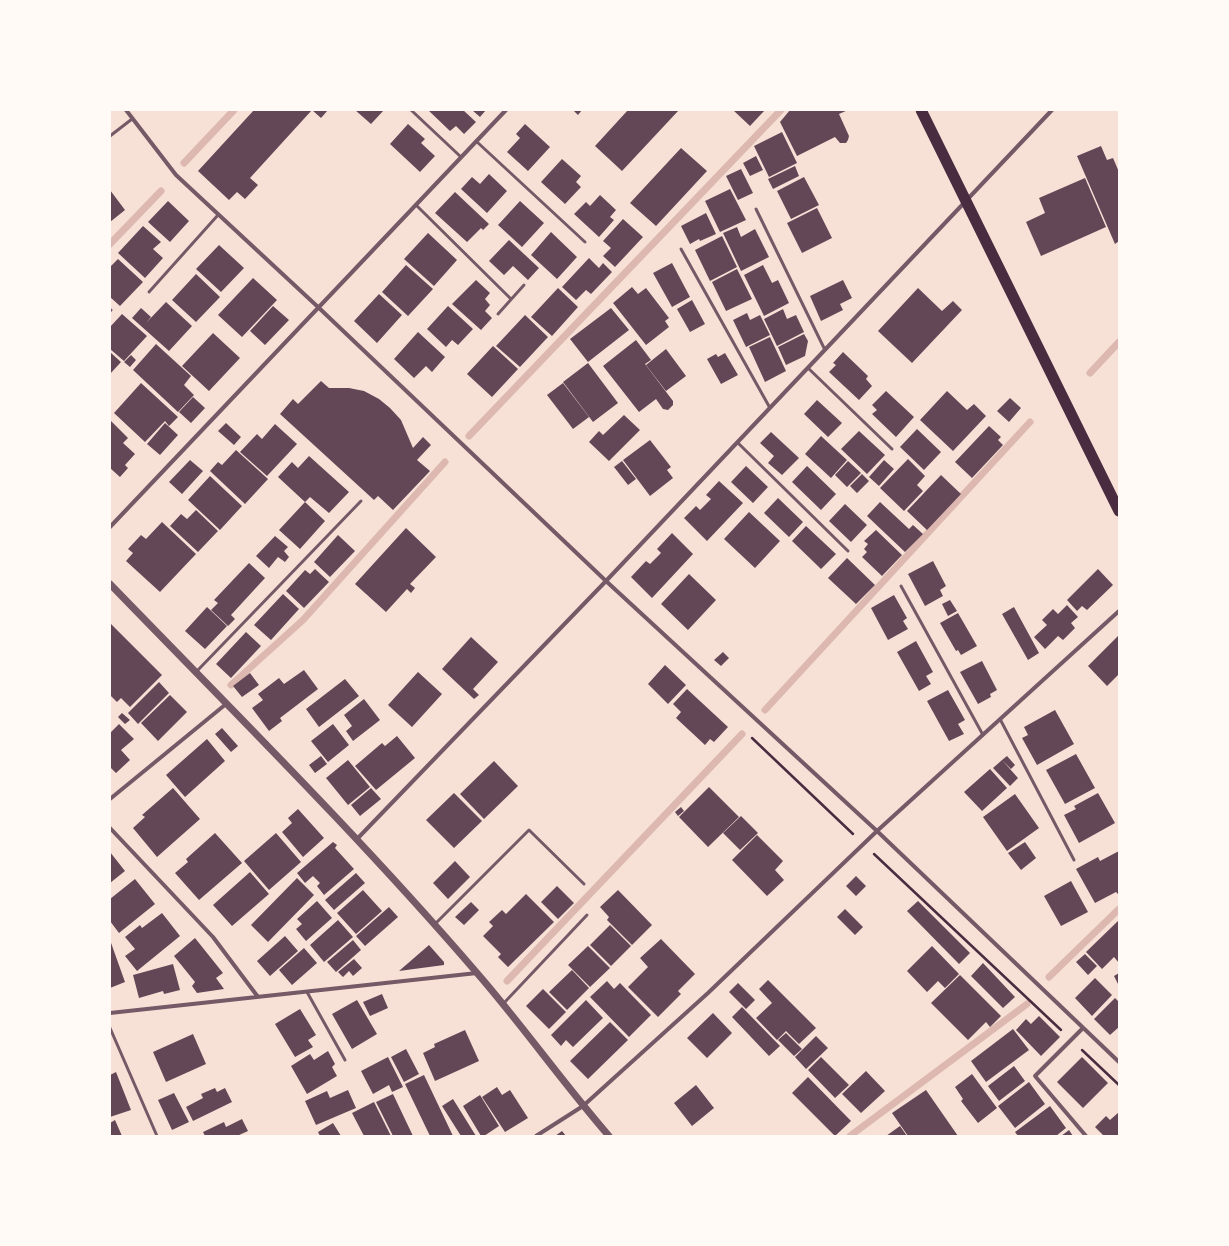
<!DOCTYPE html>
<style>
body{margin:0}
#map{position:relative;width:1229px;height:1246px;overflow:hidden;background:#f7e1d7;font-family:Arial,sans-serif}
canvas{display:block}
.frame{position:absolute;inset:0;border:111px solid #fffaf5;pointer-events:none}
</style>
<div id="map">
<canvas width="1229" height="1246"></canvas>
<div class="frame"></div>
</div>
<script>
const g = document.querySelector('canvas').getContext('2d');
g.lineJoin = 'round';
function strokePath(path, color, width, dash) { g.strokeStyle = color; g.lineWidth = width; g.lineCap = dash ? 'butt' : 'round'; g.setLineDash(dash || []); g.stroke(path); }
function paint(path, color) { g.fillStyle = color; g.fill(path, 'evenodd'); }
strokePath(new Path2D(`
 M184,163L234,110
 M110,244L161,191
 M1090,373L1119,342
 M469,436L781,110
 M231,685L303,620L445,462
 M765,710L1030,422
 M1049,977L1119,909
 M507,981L742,734
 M850,1136L1027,1004`), '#dcb8b0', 7);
paint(new Path2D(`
 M254,110H328L321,118L312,110L250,178L258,185L245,199L237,192L229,200L198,171Z
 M355,110H384L371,124Z
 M428,110H463L476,122L464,134L456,126L450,131Z
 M472,110H486L480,117Z
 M573,110H582L578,115Z
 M628,110H679L622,171L595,146Z
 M733,110H765L750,126Z
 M790,110H848L839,114L849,136L848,140L846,143H840L835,137L797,156L780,122Z
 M408,124L425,139L421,143L435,156L420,172L390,144Z
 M525,124L550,147L528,171L507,152L520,138L516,134Z
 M782,132L797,163L769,177L754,146Z
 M1101,146L1107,160L1113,158L1119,172V241L1115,244L1077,156Z
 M681,148L707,171L656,226L630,203Z
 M756,156L763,170L750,176L743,163Z
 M562,159L581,176L576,182L581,187L565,204L541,182Z
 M795,166L799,176L773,189L768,179Z
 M741,169L753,193L738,200L726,176Z
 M489,174L507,191L487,213L461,189L472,177L480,184Z
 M804,177L819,205L791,219L777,191Z
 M1085,178L1106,227L1041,256L1026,222L1045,213L1039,198Z
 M730,189L746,220L720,232L705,201Z
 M110,190L125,210L110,222Z
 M455,192L489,224L483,230L481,228L467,242L435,213Z
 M600,195L616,210L610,217L614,220L599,237L574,214L586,202L590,206Z
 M168,201L189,221L170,242L148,222Z
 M520,201L544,223L522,247L498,225Z
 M817,208L832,238L802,253L787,223Z
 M706,213L716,234L700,241L699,239L690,244L681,226Z
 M623,219L643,237L615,267L603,256L611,248L603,241Z
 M143,226L161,242L153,249L163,258L145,278L118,253Z
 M737,227L741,237L755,229L769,257L741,271L723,233Z
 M551,232L577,257L557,279L531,255Z
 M428,233L457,260L434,286L404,259Z
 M722,236L737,267L710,281L695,250Z
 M509,240L539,268L528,280L513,266L504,275L489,261Z
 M219,245L244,268L221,292L196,269Z
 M589,258L599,268L603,263L612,272L591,294L586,290L576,300L562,287Z
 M118,259L143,282L120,306L110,297V267Z
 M672,263L690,297L672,307L653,273Z
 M406,265L433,289L408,316L382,292Z
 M763,265L772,283L778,280L789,303L764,316L744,275Z
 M737,269L752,299L726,311L712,282Z
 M196,274L220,297L196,322L172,300Z
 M253,278L277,300L242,337L218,315Z
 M476,280L490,293L485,299L490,305L485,311L492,318L481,330L452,304Z
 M843,280L852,298L840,304L843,310L821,321L810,296Z
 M632,287L638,294L646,288L669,318L665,321L669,327L646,345L613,303Z
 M558,288L578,307L552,336L531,317Z
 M918,288L942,311L953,301L962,310L912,363L878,331Z
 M379,294L402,315L377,343L354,321Z
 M692,300L705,324L690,332L677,309Z
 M166,302L192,326L169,351L132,318L141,308L151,317L146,323Z
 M273,306L289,320L265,345L250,331Z
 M448,306L473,329L458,345L452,340L446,347L427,329Z
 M611,308L629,330L588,362L570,339Z
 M783,309L787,319L796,315L804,332L777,346L764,319Z
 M747,313L750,320L760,315L770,335L746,347L733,320Z
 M122,314L147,336L124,361L110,349V327Z
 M525,315L548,337L520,367L496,346Z
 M418,332L445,357L432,372L426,366L414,378L394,359Z
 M213,333L240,358L209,391L182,366Z
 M804,334L808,341L805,356L786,365L778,347Z
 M770,337L786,371L765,382L749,347Z
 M636,340L651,360L645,364L673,401V405L668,410L663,409L656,399L639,412L603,366Z
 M156,344L191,376L184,385L194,395L178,412L133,370Z
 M493,346L518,369L492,397L467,374Z
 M666,349L686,376L666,391L646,365Z
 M110,352L121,362L110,374Z
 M843,352L868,376L866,379L872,386L859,400L829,372L836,365L833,363Z
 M725,353L738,375L721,384L707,359L716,354L718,357Z
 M131,355L136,360L130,367L124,362Z
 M588,363L618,403L593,422L563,382Z
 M321,381L329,388H349L364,391L379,399L390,408L401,420L413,448L423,437L431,445L417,460L430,471L393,510L378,496L374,500L280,414L293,399L298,404Z
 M141,383L178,417L169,426L165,421L145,442L114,413Z
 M563,383L589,417L573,429L547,395Z
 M886,391L914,417L896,437L872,414L877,410L872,405Z
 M947,391L967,410L974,404L986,416L953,451L920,420Z
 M193,397L205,408L191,423L179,412Z
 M1010,398L1021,408L1009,422L997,411Z
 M817,400L842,423L828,437L804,414Z
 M624,415L640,430L609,461L589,442L599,431L603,435Z
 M110,420L128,438L123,443L135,454L125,465L128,468L120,477L110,468Z
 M165,423L178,435L160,455L147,444Z
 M226,423L241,437L234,445L218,431Z
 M275,424L297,444L267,476L240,452L257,434L262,439Z
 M989,426L1001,437L998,440L1003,445L972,478L955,462Z
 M917,429L941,452L924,470L900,447Z
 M859,431L885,455L867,474L841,449Z
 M771,432L799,458L782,475L768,463L774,456L760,443Z
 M821,436L847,460L831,478L805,454Z
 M650,440L671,467L667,470L673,478L650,496L623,460Z
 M236,450L268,479L245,504L210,471L218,462L222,465Z
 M309,456L349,492L329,513L310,497L305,502L278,477L292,462L298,468Z
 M908,459L925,476L917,485L923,491L904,511L880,488Z
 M190,460L203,471L182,494L169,482Z
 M884,460L894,469L879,486L869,477Z
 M622,461L636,479L628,485L614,467Z
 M848,461L861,473L847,487L835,475Z
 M746,466L768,487L753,503L731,482Z
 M807,466L836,494L821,510L792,482Z
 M862,474L869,481L857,493L850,486Z
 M941,475L961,494L927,530L907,511Z
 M210,476L242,506L220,530L188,500Z
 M719,481L743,503L707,541L684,518L696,506L700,510L711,499L706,495Z
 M778,498L803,522L789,537L764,513Z
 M305,502L325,521L300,549L279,530Z
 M880,502L909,529L913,525L923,534L905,552L867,516Z
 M845,504L867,525L851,542L829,521Z
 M196,510L218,531L198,552L170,526L181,514L187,519Z
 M749,512L780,541L755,568L724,539Z
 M162,522L196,554L160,592L126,561L133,553L128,549L141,535L146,539Z
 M806,526L836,554L821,569L792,541Z
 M406,528L436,557L410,584L415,588L411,593L407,589L386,612L355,584Z
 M876,530L902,555L882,576L862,557L867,552L864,549L868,544L864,541Z
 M672,533L693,554L652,598L631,577L646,561L650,564L661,553L657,549Z
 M338,535L355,551L330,577L314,562Z
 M275,536L288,547L284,551L289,557L285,562L278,557L269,568L256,556Z
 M847,558L875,585L856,604L828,578Z
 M933,561L946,586L940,590L943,596L925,606L908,574Z
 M249,563L265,578L231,615L235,619L228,626L211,610L218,603L214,600Z
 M315,569L329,582L304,608L286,591L305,570L310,574Z
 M1098,569L1113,585L1087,610L1082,606L1077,611L1067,600Z
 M689,574L716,600L688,630L661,604Z
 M283,594L299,609L271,640L254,625Z
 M894,595L907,618L903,621L908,629L888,640L871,608Z
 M950,600L957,611L948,616L942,604Z
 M1067,605L1078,617L1071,623L1075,628L1063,640L1058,636L1045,649L1034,637L1047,625L1042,620L1053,609L1058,614Z
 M207,607L227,626L205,649L185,631Z
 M1014,607L1039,653L1028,660L1002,614Z
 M958,613L977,646L961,655L958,650L956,651L940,623Z
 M111,624L162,675L130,707L121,698L117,702L110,695Z
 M246,632L261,646L231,678L216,664Z
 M1119,635V674L1107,686L1088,666Z
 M471,637L498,662L473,689L479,695L474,699L442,669Z
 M916,641L933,672L926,676L931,684L919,691L897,652Z
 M723,652L729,658L721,666L714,660Z
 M982,661L997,690L990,694L991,697L978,704L960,672Z
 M665,665L686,685L668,704L648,684Z
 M304,670L318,689L280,718L282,721L269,731L252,708L263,700L258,694L279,678L284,684Z
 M418,672L442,694L412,727L388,705Z
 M250,673L259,685L242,697L233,686Z
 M345,679L359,696L319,727L306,709Z
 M159,682L169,693L138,724L128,713Z
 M687,689L728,727L714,742L710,739L705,745L676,718L681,712L673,704Z
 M948,690L965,720L958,724L964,734L949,741L927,701Z
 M170,695L187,712L158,741L141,723Z
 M364,699L380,720L353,741L346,731L352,726L344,715Z
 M1055,710L1074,744L1037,765L1022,738L1028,735L1024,727Z
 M122,713L130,720L125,724L118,717Z
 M119,724L134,739L121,750L130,760L116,773L110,767V733Z
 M333,724L349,745L328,762L311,741Z
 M222,728L238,746L231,752L215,734Z
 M397,736L415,758L376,790L355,766L382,743L385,746Z
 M207,739L225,761L185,797L166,775Z
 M1076,754L1095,788L1065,804L1046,770Z
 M321,756L327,764L315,773L309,765Z
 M1007,756L1015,765L1011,769L1002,760Z
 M348,760L370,787L348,805L326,778Z
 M1002,760L1018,778L1010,786L993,768Z
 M494,761L518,786L484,819L460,794Z
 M990,769L1007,788L982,811L964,792Z
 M709,787L739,817L708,847L679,817Z
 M173,788L200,819L157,857L133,828L145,817L142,815Z
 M371,788L381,799L360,816L351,805Z
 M454,793L482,821L454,848L426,820Z
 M1098,793L1115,823L1079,843L1064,815L1076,809L1074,806Z
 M1015,794L1039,828L1007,851L983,817Z
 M681,807L684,811L678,816L675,812Z
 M298,809L324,838L303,857L282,832L292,823L288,818Z
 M741,816L758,833L740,850L723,833Z
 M215,833L242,863L199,900L175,873L188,862L186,859Z
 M276,833L301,862L269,890L244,861Z
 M757,835L783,861L775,870L784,880L767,896L732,860Z
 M333,842L337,845L335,848L354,869L324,895L317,886L320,883L313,876L305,883L297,873Z
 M1025,842L1036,858L1021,870L1008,853Z
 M1119,851V895L1116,892L1095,903L1076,869L1098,857L1100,861Z
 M110,852L125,871L110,883Z
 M455,861L470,877L448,899L433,883Z
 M250,872L269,894L232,926L213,905Z
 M356,873L365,883L334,910L325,900Z
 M856,876L866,886L856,896L846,886Z
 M297,878L314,895L268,942L251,925Z
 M135,879L155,904L119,933L110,921V899Z
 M1071,881L1088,912L1061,926L1044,896Z
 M557,886L574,903L558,919L541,902Z
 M363,890L382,911L356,934L337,913Z
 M618,890L652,925L632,945L607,920L609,917L600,907Z
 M526,894L554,922L508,967L498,957L501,954L483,936L493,926L489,922L502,910L506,914Z
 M317,901L332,918L306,941L296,929L302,924L297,919Z
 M918,901L970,953L959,964L907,911Z
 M471,902L479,910L464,925L455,917Z
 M389,907L398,917L365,946L356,936Z
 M845,909L863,927L855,935L837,917Z
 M162,913L180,936L137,971L125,956L135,949L125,937L140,925L142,928Z
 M338,920L353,937L324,962L310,945Z
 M1119,920V963L1114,957L1102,969L1086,952Z
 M610,925L631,946L611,966L590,945Z
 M285,936L298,951L270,976L257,961Z
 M195,938L223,973L216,978L224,989L197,993L192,986L195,982L174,956Z
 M661,939L695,974L678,991L681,994L658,1017L628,987L648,967L640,958Z
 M110,940L125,982L110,988Z
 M353,940L361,950L336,972L327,962Z
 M429,945L444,962V965L399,971Z
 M588,946L610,968L590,987L568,965Z
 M932,946L959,974L945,988L938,981L927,992L907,971Z
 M304,948L317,963L292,985L279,970Z
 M1085,954L1097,966L1088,975L1076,962Z
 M354,959L362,968L353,976L349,971L343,977L338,972Z
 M983,963L1015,997L1003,1008L971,976Z
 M173,964L180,990L164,994L163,991L139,998L133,975Z
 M572,970L589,988L567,1010L549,992Z
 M1119,973V986L1114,976Z
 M960,975L1001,1016L990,1027L986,1022L968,1040L931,1003Z
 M1095,978L1112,995L1092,1016L1075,998Z
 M768,980L816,1028L799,1044L786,1031L777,1040L756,1018L772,1003L759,989Z
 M607,981L614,989L620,983L651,1015L629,1037L590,997Z
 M738,983L755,1000L746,1009L729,992Z
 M543,989L566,1012L549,1029L526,1006Z
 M382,994L388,1008L370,1016L363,1002Z
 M1115,998L1119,1002V1027L1110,1035L1094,1019Z
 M357,1000L377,1034L352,1049L332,1014Z
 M586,1000L603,1018L573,1047L566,1040L561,1046L551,1035Z
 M742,1007L780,1046L769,1056L732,1017Z
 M300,1009L316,1035L308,1040L313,1047L295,1057L275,1024Z
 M713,1013L732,1033L707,1058L687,1038Z
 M1039,1016L1060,1037L1041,1056L1016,1030L1026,1019L1031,1024Z
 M610,1022L628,1040L588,1079L570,1061Z
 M1013,1029L1029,1050L986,1082L971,1061Z
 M465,1030L479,1061L435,1081L423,1053L435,1047L434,1044Z
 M786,1033L802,1049L794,1056L778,1040Z
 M193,1034L206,1064L166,1082L153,1052Z
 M816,1036L828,1048L806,1069L795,1057Z
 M406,1049L419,1074L404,1082L391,1057Z
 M328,1051L335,1064L332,1067L337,1076L307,1094L291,1066L310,1054L314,1060Z
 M388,1057L403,1087L392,1092L389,1085L373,1094L361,1071Z
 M821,1057L849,1085L835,1098L808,1070Z
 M1082,1057L1108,1083L1083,1108L1057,1082Z
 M1014,1066L1025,1081L999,1101L988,1086Z
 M866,1071L885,1091L861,1113L842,1094Z
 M116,1072L131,1110L110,1117V1075Z
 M972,1074L997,1108L978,1123L961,1101L963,1099L955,1087Z
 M424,1075L453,1136H430L405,1084Z
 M808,1077L851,1121L835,1136L792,1093Z
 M1029,1082L1045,1104L1015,1128L998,1106Z
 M696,1085L714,1108L692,1126L674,1103Z
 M497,1087L502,1095L510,1090L528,1118L505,1132L482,1097Z
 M215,1088L217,1092L225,1088L232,1102L193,1121L186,1107L203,1098L201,1094Z
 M348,1090L356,1108L316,1125L305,1101L327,1091L330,1098Z
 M926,1090L958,1136H908L892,1113Z
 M174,1093L189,1122L172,1130L158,1100Z
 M393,1094L413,1136H393L376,1102Z
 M480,1095L499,1126L484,1136H481L463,1106Z
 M453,1099L476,1136H461L442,1106Z
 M374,1102L391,1136H364L352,1113Z
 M1050,1106L1066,1128L1056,1136H1018L1015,1132Z
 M1119,1112V1136H1104L1095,1127L1106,1116L1110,1120Z
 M242,1119L248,1131L237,1136H205L203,1132L224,1122L226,1127Z
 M115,1120L122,1136H110V1123Z
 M333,1123L341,1136H320L318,1132Z
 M900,1126L907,1136H886Z
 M1069,1130L1073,1136H1061Z
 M562,1131L566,1136H555Z`), '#644757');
strokePath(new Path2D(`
 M752,738L853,834
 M874,854L1061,1030
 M1082,1050L1119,1085`), '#4a2c40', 2.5);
strokePath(new Path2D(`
 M411,110L461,157
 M110,136L132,119
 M476,141L585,242
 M416,205L511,299
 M756,209L825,350
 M681,249L770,408
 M149,292L218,215
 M110,311L111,310
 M498,314L524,285
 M808,368L892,449
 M738,443L848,551
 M901,586L983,735
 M197,671L361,501
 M1000,719L1074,860
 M435,924L529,830L584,884
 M307,992L345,1060
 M503,1004L587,915
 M110,1028L157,1136`), '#755966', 3);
strokePath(new Path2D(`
 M126,110L176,175L318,307L606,581L877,831L1119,1062
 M110,527L506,110
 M110,799L226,704
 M110,828L213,937L258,997
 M357,839L606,581L1052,110
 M110,1013L477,973
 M1083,1028L1035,1076L1086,1136
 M536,1136L583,1106L708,993L877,831L1119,611`), '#755966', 4);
strokePath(new Path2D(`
 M110,584C234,712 361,838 477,973C523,1026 563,1083 609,1136`), '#755966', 7);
strokePath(new Path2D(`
 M921,110L1119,511`), '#4a2c40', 11);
</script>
